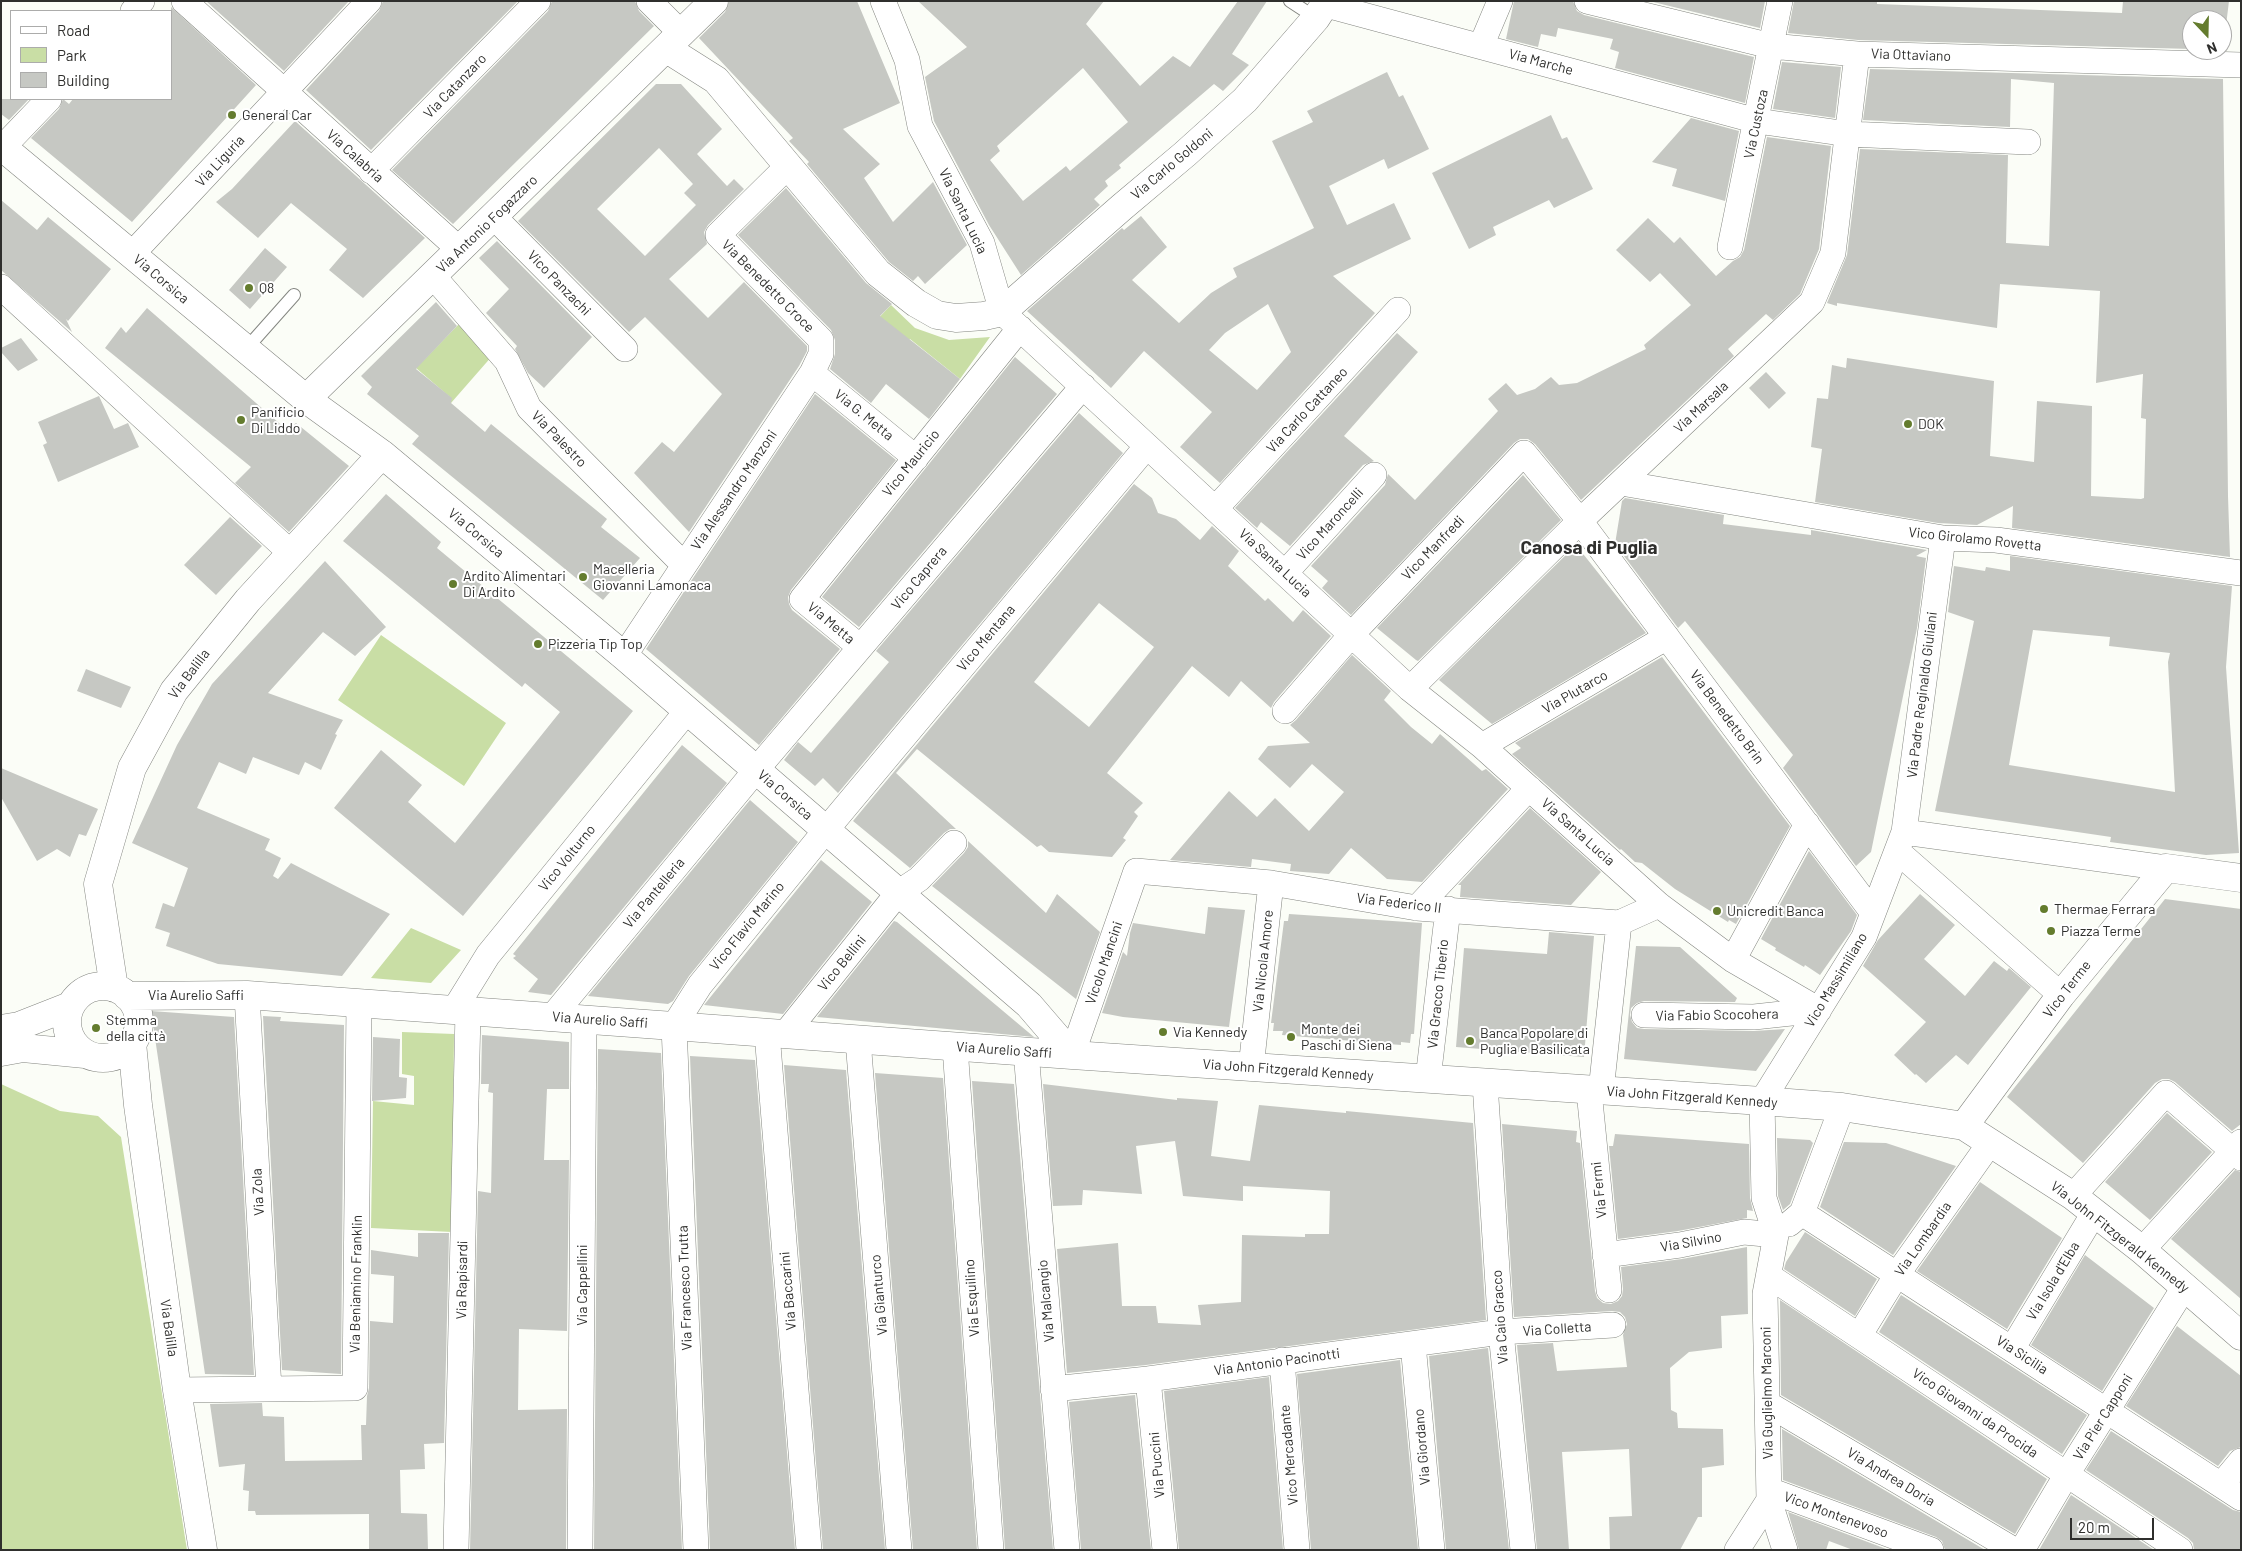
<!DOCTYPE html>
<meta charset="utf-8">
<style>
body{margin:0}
#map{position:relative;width:2242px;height:1551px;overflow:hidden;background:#fbfdf7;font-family:Barlow,sans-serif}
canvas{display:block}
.frame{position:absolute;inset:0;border:2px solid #2f2f2d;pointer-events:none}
.legend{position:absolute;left:10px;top:10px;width:162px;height:90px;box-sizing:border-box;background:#fff;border:1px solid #acacab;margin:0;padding:6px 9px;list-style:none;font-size:15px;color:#2f2f2d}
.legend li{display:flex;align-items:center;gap:10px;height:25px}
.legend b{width:25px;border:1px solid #acacab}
.north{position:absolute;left:2182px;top:10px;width:50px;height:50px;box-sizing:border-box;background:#fff;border:1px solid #acacab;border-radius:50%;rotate:159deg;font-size:14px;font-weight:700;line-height:20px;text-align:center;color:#2f2f2d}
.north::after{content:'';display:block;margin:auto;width:18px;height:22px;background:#647c2e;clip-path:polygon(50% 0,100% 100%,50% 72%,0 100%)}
.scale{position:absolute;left:2070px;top:1518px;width:84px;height:22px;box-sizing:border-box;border:2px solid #2f2f2d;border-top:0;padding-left:6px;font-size:15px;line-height:18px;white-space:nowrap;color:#2f2f2d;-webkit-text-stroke:4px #fff;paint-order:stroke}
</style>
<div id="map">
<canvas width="2242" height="1551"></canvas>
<div class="frame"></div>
<ul class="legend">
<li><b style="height:6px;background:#fff"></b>Road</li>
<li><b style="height:14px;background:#c9dea5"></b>Park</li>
<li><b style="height:14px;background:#c6c8c3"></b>Building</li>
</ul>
<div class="north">N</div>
<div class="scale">20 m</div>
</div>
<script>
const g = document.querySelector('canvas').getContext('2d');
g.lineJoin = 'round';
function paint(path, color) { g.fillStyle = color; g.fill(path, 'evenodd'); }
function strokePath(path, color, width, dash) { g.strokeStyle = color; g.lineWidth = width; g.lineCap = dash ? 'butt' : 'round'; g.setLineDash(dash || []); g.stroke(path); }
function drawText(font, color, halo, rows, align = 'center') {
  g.font = font + ' Barlow,sans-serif'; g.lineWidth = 4; g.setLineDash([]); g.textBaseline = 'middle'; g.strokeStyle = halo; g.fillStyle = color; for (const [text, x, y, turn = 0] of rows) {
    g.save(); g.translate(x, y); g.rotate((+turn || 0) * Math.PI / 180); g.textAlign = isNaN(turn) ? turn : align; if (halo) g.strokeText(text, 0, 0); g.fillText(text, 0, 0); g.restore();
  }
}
paint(new Path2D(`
 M891,305L915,328L949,340L990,337L960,379L910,339L879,378L871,326Z
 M462,321L493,355L451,403V398L416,368Z
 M381,635L506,723L464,786L338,700Z
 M411,928L461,950L431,983L371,978Z
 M402,1032L454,1034L452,1232L371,1228L373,1101L414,1105V1076L402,1074Z
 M1,1084L60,1111L98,1116L121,1137L187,1550H1Z`), '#c9dea5');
paint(new Path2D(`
 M206,1H349L284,71Z
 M383,1H518L371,150L306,90L379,11Z
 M552,1H635L639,11L654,26L453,224L392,170L548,11Z
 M729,1H857L900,103L843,129L880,164L864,178L893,222L933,182L967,245L925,284L918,276L913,281L889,262L807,164L809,162L789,141L793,138L699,38L725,12Z
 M918,1H1104L1086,24L1140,86L1173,56L1190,67L1238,1H1267L1232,54L1249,65L1223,91L1214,84L1119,165L1121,168L1105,181L1108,186L1094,199L1100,205L1021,275L989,225L934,121L925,77L967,47ZM1083,68L1128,122L1070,171L1066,166L1023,201L990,160L1000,151L997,146Z
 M1514,1H1573L1577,11L1584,15L1754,57L1745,103L1615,68L1619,52L1610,49L1613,39L1558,28L1556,37L1541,34L1538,47L1506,39Z
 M1649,1H1765L1760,28Z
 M1794,1H1877V4L2122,13L2123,1H2229L2223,50H2219H2222V20H2192V49L1858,40L1788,33Z
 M171,7L256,85L132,222L31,138L59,109L63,99L69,104L73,99H171Z
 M1782,62L1841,67L1835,118L1773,109Z
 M1870,69L2223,79L2228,496L2230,557L2012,528L2013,506L1977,525L1938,523L1815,502L1822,449L1811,447L1817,398L1828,399L1832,365L1846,368L1847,358L1994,381L1990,456L2034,462L2037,401L2092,406L2091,496L2141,499L2144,498L2146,419L2141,418L2143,374L2096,383L2100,291L2000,284L1997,328L1837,303V306L1827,303L1847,255L1860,149L2008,155L2006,243L2049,246L2054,83L2011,79L2010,127L1863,120Z
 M1387,72L1399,97L1403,95L1429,149L1388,169L1384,159L1329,186L1347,225L1394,203L1411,239L1333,276L1375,313L1220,483L1180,447L1212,412L1144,351L1111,388L1027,311L1122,228L1124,230L1141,216L1167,247L1132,280L1179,323L1211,293L1237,277L1233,268L1314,228L1272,141L1313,122L1307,111ZM1268,304L1291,352L1257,390L1209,350L1225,333Z
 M656,84H681L722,129L697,154L727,186L734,179L744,189L708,225L704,232L707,244L669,279L708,318L744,282L807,346V351L799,366L689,532L634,473L662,442L674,452L722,394L645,317L629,332L518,221ZM659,148L693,184L684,193L696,205L645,256L597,209Z
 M1,99H29L9,120L1,114Z
 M1551,115L1562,139L1567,137L1593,189L1554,208L1549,200L1493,227L1496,235L1469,249L1432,173Z
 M1691,118L1739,131L1725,201L1672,186L1677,169L1652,162Z
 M295,121L425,238L363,298L329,270L347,249L291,203L258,238L216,202L232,189Z
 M1767,137L1831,146L1819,249L1800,294L1773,320L1766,314L1728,349L1734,356L1581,500L1535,444L1528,439H1520L1514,443L1351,615L1322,588L1328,581L1311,566L1385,485L1388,474L1415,500L1498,411L1488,399L1506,383L1517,395L1535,389L1551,377L1559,385L1577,383L1646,349L1644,345L1691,305L1660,273L1650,282L1616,250L1648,218L1674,243L1680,237L1716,276L1733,261L1740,257L1744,250Z
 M786,188L866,283L892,304L880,316L960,379L929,419L886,384L871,403L830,369L835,354V340L831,330L738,235Z
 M1,200L37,230L48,217L111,269L68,321L66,319L72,332L1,270Z
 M497,241L592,337L544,388L528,373L515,349L517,346L486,313L509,289L479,258Z
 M265,248L287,267L250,309L229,290Z
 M436,302L457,326L416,369L452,398L451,403L485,432L491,424L607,519L601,527L640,558L603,600L412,444L419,436L367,394L372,387L361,376Z
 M147,308L287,430L296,423L349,466L289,532L235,483L251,467L105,348L121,327L126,333Z
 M1397,333L1418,352L1344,436L1374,461L1363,465L1290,546L1261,522L1257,528L1235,508Z
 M21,338L38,360L18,371L1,352V348Z
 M1015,357L1057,394L859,627L822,597Z
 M1766,372L1786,393L1769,409L1749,388Z
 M815,394L896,460L791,590L788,597L789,604L792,610L840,649L759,745L646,649Z
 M99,396L114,429L128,423L139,447L58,482L43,445L47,443L38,422Z
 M1079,413L1123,453L838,793L823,778L815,786L784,760L798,742L811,753L889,662L876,651Z
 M1523,475L1561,520L1418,661L1416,660L1377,628Z
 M1134,484L1152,498L1158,513L1176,519L1200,540L1212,526L1239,551L1228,566L1265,601L1268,598L1293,622L1303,610L1331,636L1274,702L1271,708L1241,681L1229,697L1192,666L1107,773L1143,803L1134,812L1138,816L1123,838L1126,840L1112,857L1049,852L1041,845L1037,847L917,749L896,773L956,829H950L944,833L910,868L853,821ZM1099,603L1154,647L1089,727L1034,682Z
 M386,494L441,542L437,548L633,711L463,916L334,808L381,750L422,785L408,802L455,843L560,712L525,683L522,687L343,541Z
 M1625,498L1724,515L1723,524L1811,535V530L1927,550L1916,556L1926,558L1917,628L1871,852L1856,866L1783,768L1793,755L1685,621L1678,628L1615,544L1622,501Z
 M230,517L262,546L216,595L184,565Z
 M1576,545L1646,633L1492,724L1439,680Z
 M2010,556L2232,586L2226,667L2239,853L2206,855L2110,842L2111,837L1935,811L1974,621L1948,612L1954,566L1985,571L1986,567L2010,571ZM2033,630L2110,637L2109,646L2170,653L2168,662L2175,792L2009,765Z
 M325,561L386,627L355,656L323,632L268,693L343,720L335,734L337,735L321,770L305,762L299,775L253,757L246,774L219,762L197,808L270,839L265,850L281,858L273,876L278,879L291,863L390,914L342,976L218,964L166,946L170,933L155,928L163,903L174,907L188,868L132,843L177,745L212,684Z
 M1352,655L1391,691L1384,700L1411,727L1432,744L1440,734L1482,771L1486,769L1508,789L1422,882L1387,879L1351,848L1329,874L1290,871L1291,864L1252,859L1251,867L1170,860L1229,791L1257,817L1275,798L1309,831L1344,792L1312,764L1290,788L1258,759L1268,746L1310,743L1290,725L1296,720Z
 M1662,657L1790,826L1736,924L1729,920L1728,922L1675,889L1642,863L1635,862L1621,849L1620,850L1512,754L1521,748L1515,743Z
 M86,669L131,687L121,708L77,691Z
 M682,745L727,783L551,995L528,992L538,979L513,958L516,956L513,954Z
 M1,768L98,809L86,836L79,834L70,857L57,849L37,861L1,797Z
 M750,800L798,842L689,976L673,1001L668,1004L588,996Z
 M1530,808L1601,872L1571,905L1460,897L1461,885H1458Z
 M968,841L1046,913L1057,894L1100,932L1076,999L932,886L964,853L968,847Z
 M1809,851L1857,915L1851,931L1820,975L1805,965L1804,967L1775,950L1776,948L1761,939Z
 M821,860L872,902L783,1014L704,1005Z
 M1920,894L1955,925L1924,959L1965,996L1994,961L2007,971L2009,968L2031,987L1968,1065L1956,1055L1926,1083L1916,1074L1915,1075L1894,1055L1926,1022L1863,966L1878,940Z
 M2165,899L2241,909V1124L2232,1131L2175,1082L2169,1079H2162L2155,1083L2083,1163L2007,1097Z
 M1208,907L1245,910L1229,1027L1123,1017L1102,1013L1123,952L1127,956L1130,933L1133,923L1205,934Z
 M1289,914L1422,923L1414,1034H1411L1410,1043L1401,1042V1045L1282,1035L1283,1031H1273L1274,1023H1271L1284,921H1288Z
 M894,921L897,922L1034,1037L817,1017Z
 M1549,932L1594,936L1584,1057L1456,1047L1464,948L1547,954Z
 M1636,946L1680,947L1737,998L1735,1002L1644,1001L1637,1003L1631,1008L1630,1015L1632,1022L1637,1028L1644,1029L1754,1031L1785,1029L1756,1071L1624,1059Z
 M151,1011L234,1017L254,1375L205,1374Z
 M263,1016L281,1017L280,1021L344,1025L341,1374L282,1370Z
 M482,1035L569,1042V1089H547L544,1160H569L567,1331L519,1329L518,1410L567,1409L566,1550H470L478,1191L491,1193L493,1093L488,1092L489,1084H481Z
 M373,1037L400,1039L399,1077L407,1078L406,1098L372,1101Z
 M598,1049L661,1053L682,1550H594Z
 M690,1056L755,1060L795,1550H710Z
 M784,1065L846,1070L885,1550H823Z
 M875,1073L943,1078L977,1550H913Z
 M972,1081L1014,1084L1053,1550H1005Z
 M1043,1084L1177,1100V1098L1218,1101L1211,1156L1250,1161L1259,1105L1346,1113V1111L1473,1123L1486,1320L1146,1365L1067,1373L1057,1249L1118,1243L1122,1306H1156L1158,1323L1201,1325L1198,1305L1241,1302L1242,1235L1305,1237V1234H1329L1330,1191L1243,1186V1201L1183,1196L1175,1141L1136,1146L1142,1194L1083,1190L1082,1205L1053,1206Z
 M2167,1113L2212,1152L2150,1220L2105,1182Z
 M1502,1124L1577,1131L1576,1142L1580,1143L1595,1291L1597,1298L1603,1303L1611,1304L1618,1301L1622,1296L1623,1289L1621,1267L1682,1259L1747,1247L1748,1314L1721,1316L1722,1348L1689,1352L1670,1368L1671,1410L1677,1413L1678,1428L1723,1429L1724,1465L1702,1468V1517H1698L1680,1550H1610L1609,1517L1632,1516L1629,1449L1562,1452L1569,1550H1537L1517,1345L1553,1343L1557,1371L1627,1367L1623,1335L1627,1324L1625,1317L1620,1312L1612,1311L1514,1317Z
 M1615,1134L1749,1144L1750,1198L1753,1211L1747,1210V1218L1678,1231L1618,1239L1609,1146H1613Z
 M1777,1138L1810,1140L1813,1143L1790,1204L1783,1210L1778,1196Z
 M1844,1142L1886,1143L1956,1166L1893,1255L1820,1207Z
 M2235,1170L2241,1172V1299L2171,1239Z
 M1980,1182L2062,1238L2007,1329L1917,1271Z
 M1805,1232L1877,1279L1855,1316L1784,1269L1786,1262Z
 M418,1233H449L444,1443L424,1444L425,1469L400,1470L401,1513L427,1514L428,1550H369V1514L256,1515L255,1511H248L249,1491L243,1490L245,1464L219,1467L210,1404L262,1403L263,1416L284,1417L285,1461L362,1460L361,1425H366L367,1396L369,1388L370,1321L393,1323L394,1276L371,1274V1250L418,1257Z
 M2085,1255L2154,1308L2102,1391L2031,1345Z
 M1901,1295L2087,1415L2062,1454L1879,1332Z
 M1780,1300L2047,1479L2015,1534L1781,1395Z
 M2177,1326L2241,1376V1447L2230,1451L2218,1466L2126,1406Z
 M1488,1348L1509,1550H1446L1429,1356Z
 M1400,1360L1418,1550H1311L1297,1374Z
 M1269,1377L1283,1550H1179L1164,1391Z
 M1135,1395L1151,1550H1081L1069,1402Z
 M1782,1429L1985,1550H1945L1942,1541L1936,1537L1783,1480Z
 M2111,1431L2233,1510L2241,1512V1550H2194L2193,1543L2188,1538L2086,1470Z
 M2071,1495L2154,1550H2039Z
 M1788,1512L1889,1550H1853L1829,1541L1826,1550H1799Z`), '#c6c8c3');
const lane = new Path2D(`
 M1290,1L1316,18
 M246,349L294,295`);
const street = new Path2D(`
 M184,1L460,250
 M649,1L682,34
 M883,1L907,60L920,126L982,243L1002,312L1410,689L1482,746L1659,905L1733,960L1819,1010
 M1587,1L1771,46L1857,54L2241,65
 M1326,5L1757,121L1848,134L2028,142
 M133,11L142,1
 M1481,46L1500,1
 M3,147L49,99
 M371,171L538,1
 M494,217L625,349
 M1730,247L1780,1
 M132,254L369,1
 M433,276L507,361L529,408L684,565
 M1,287L291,553
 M812,373L916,458
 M1621,483L1943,538L1996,540L2241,573
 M1215,509L1398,310
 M1285,573L1374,475
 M860,647L802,599L1020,328
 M624,656L812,373L821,354V340L718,235L788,166
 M1410,689L1580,521L1812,302L1833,253L1857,54
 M1285,711L1352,634L1524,453L1580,521L1873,913
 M1482,746L1667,637
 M1904,832L2166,868
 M1897,851L2061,995
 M1417,908L1529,788
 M1733,960L1807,824
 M247,995L269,1389
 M454,1010L488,955L687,711
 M1644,1015L1754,1017L1819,1010
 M552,1017L756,770L1083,386
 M767,1033L809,1550
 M785,1034L898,893L919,879L954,843
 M858,1040L899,1550
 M955,1047L991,1550
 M1026,1051L1067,1550
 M1072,1055L1136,871L1271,883L1417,908L1619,923L1659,905
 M1251,1068L1271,883
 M1428,1079L1448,909
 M1485,1083L1501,1332L1523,1550
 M1589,1091L1609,1290
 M1601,1091L1619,923
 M2073,1196L2166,1093L2241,1158
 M1802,1213L2241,1498
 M1789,1224L1802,1213L1842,1107
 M2142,1250L2241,1142
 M1605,1255L1680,1245L1744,1232L1776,1235
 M1769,1276L2180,1550
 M1859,1336L1896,1276L1990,1143
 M1413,1344L1432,1550
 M2012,1349L2094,1213
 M1282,1360L1297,1550
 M1148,1379L1165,1550
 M1053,1389L1148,1379L1501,1332L1613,1325
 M177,1390L355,1388L359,1003
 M1768,1404L2014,1550
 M2221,1485L2241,1461
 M1769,1490L1931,1550
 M456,1550L468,1011
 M580,1550L584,1019
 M696,1550L674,1026L700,985L826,830L1147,446
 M1737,1550L1769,1500
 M1785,1550L1769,1500L1765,1294L1776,1235L1764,1198L1762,1101L1864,937L1904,832L1943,538
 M2022,1550L2067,1474L2185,1286`);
const secondary = new Path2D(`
 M667,49L716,80L878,273L916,303L937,315L956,318L984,316L1002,312L1122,207L1185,154L1245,100L1316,18L1327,1
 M1,146L306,399L382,454L624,656L1029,1005L1072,1055
 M306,399L714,1
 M67 1022a36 36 0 1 1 72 0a36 36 0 1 1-72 0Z
 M114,988L98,884L132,768L174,691L248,600L382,454
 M127,996L247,995L1072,1055L1762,1101L1842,1107L1964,1126L2073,1196L2142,1250L2241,1336
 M1,1029L19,1026L70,1006
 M132,1043L138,1105L177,1390L203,1550
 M1,1052L23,1048L85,1054
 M1964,1126L2061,995L2166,868L2241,878`);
strokePath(lane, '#848681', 14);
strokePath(street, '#848681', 26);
strokePath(secondary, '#848681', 29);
strokePath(lane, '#fff', 12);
strokePath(street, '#fff', 25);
strokePath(secondary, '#fff', 28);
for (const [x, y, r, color] of [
 [232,115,5,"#647c2e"],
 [249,288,5,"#647c2e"],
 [241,420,5,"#647c2e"],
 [1908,424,5,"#647c2e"],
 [583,577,5,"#647c2e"],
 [453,584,5,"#647c2e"],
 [538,644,5,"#647c2e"],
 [2044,909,5,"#647c2e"],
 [1717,911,5,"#647c2e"],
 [2051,931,5,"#647c2e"],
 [96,1028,5,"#647c2e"],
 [1163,1032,5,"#647c2e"],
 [1291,1037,5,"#647c2e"],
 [1470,1041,5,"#647c2e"]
]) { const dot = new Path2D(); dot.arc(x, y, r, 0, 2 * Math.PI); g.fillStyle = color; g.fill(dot); strokePath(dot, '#fff', 2); }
drawText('14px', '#2f2f2d', '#fff', [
 ["Via Ottaviano",1911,55,2],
 ["Via Marche",1541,62,15],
 ["Via Catanzaro",455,86,-46],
 ["Via Custoza",1756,124,-78],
 ["Via Calabria",355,156,42],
 ["Via Liguria",220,161,-47],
 ["Via Carlo Goldoni",1172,164,-40],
 ["Via Santa Lucia",963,211,64],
 ["Via Antonio Fogazzaro",487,224,-44],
 ["Via Corsica",161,279,40],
 ["Vico Panzachi",559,283,46],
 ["Via Benedetto Croce",768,286,45],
 ["Via Marsala",1701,407,-43],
 ["Via Carlo Cattaneo",1307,410,-47],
 ["Via G. Metta",864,415,39],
 ["Via Palestro",559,439,46],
 ["Vico Mauricio",911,463,-51],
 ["Via Alessandro Manzoni",734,490,-56],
 ["Vico Maroncelli",1330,524,-48],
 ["Via Corsica",476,533,40],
 ["Vico Girolamo Rovetta",1975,539,6],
 ["Vico Manfredi",1433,548,-46],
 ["Via Santa Lucia",1275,563,43],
 ["Vico Caprera",919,578,-50],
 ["Via Metta",831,623,40],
 ["Vico Mentana",986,638,-50],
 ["Via Balilla",189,674,-53],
 ["Via Plutarco",1575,692,-30],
 ["Via Padre Reginaldo Giuliani",1922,695,-83],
 ["Via Benedetto Brin",1727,717,53],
 ["Via Corsica",785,795,41],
 ["Via Santa Lucia",1578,832,42],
 ["Vico Volturno",567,858,-51],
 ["Via Pantelleria",654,893,-50],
 ["Via Federico II",1399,903,7],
 ["Vico Flavio Marino",747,926,-51],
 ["Via Nicola Amore",1263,961,-84],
 ["Vico Bellini",842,963,-51],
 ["Vicolo Mancini",1104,963,-71],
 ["Vico Massimiliano",1836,980,-59],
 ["Vico Terme",2067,989,-52],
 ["Via Gracco Tiberio",1438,994,-84],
 ["Via Aurelio Saffi",196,995],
 ["Via Fabio Scocohera",1717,1015,-1],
 ["Via Aurelio Saffi",600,1020,4],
 ["Via Aurelio Saffi",1004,1050,4],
 ["Via John Fitzgerald Kennedy",1288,1070,4],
 ["Via John Fitzgerald Kennedy",1692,1097,4],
 ["Via Fermi",1599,1190,-96],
 ["Via Zola",258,1192,-93],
 ["Via John Fitzgerald Kennedy",2120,1237,38],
 ["Via Lombardia",1923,1239,-55],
 ["Via Silvino",1691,1242,-10],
 ["Via Rapisardi",462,1280,-89],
 ["Via Isola d'Elba",2053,1281,-59],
 ["Via Beniamino Franklin",356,1284,-89],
 ["Via Cappellini",582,1285,-90],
 ["Via Francesco Trutta",685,1288,-92],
 ["Via Baccarini",788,1291,-95],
 ["Via Gianturco",879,1295,-95],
 ["Via Esquilino",972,1298,-94],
 ["Via Malcangio",1046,1301,-95],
 ["Via Caio Gracco",1500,1317,-94],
 ["Via Balilla",169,1328,82],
 ["Via Colletta",1557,1329,-4],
 ["Via Sicilia",2022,1355,33],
 ["Via Antonio Pacinotti",1277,1362,-8],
 ["Via Guglielmo Marconi",1767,1393,-91],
 ["Vico Giovanni da Procida",1975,1413,34],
 ["Via Pier Capponi",2103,1417,-58],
 ["Via Giordano",1422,1447,-95],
 ["Vico Mercadante",1289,1455,-95],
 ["Via Puccini",1157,1465,-95],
 ["Via Andrea Doria",1891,1477,31],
 ["Vico Montenevoso",1836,1515,20]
]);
drawText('14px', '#2f2f2d', '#fff', [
 ["General Car",242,115],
 ["Q8",259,288],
 ["Panificio",251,412],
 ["Di Liddo",251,428],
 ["DOK",1918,424],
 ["Macelleria",593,569],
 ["Giovanni Lamonaca",593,585],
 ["Ardito Alimentari",463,576],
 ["Di Ardito",463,592],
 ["Pizzeria Tip Top",548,644],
 ["Thermae Ferrara",2054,909],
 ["Unicredit Banca",1727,911],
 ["Piazza Terme",2061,931],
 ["Stemma",106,1020],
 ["della città",106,1036],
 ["Monte dei",1301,1029],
 ["Paschi di Siena",1301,1045],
 ["Via Kennedy",1173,1032],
 ["Banca Popolare di",1480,1033],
 ["Puglia e Basilicata",1480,1049]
], 'left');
drawText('bold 19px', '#2f2f2d', '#fff', [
 ["Canosa di Puglia",1589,548]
]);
</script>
